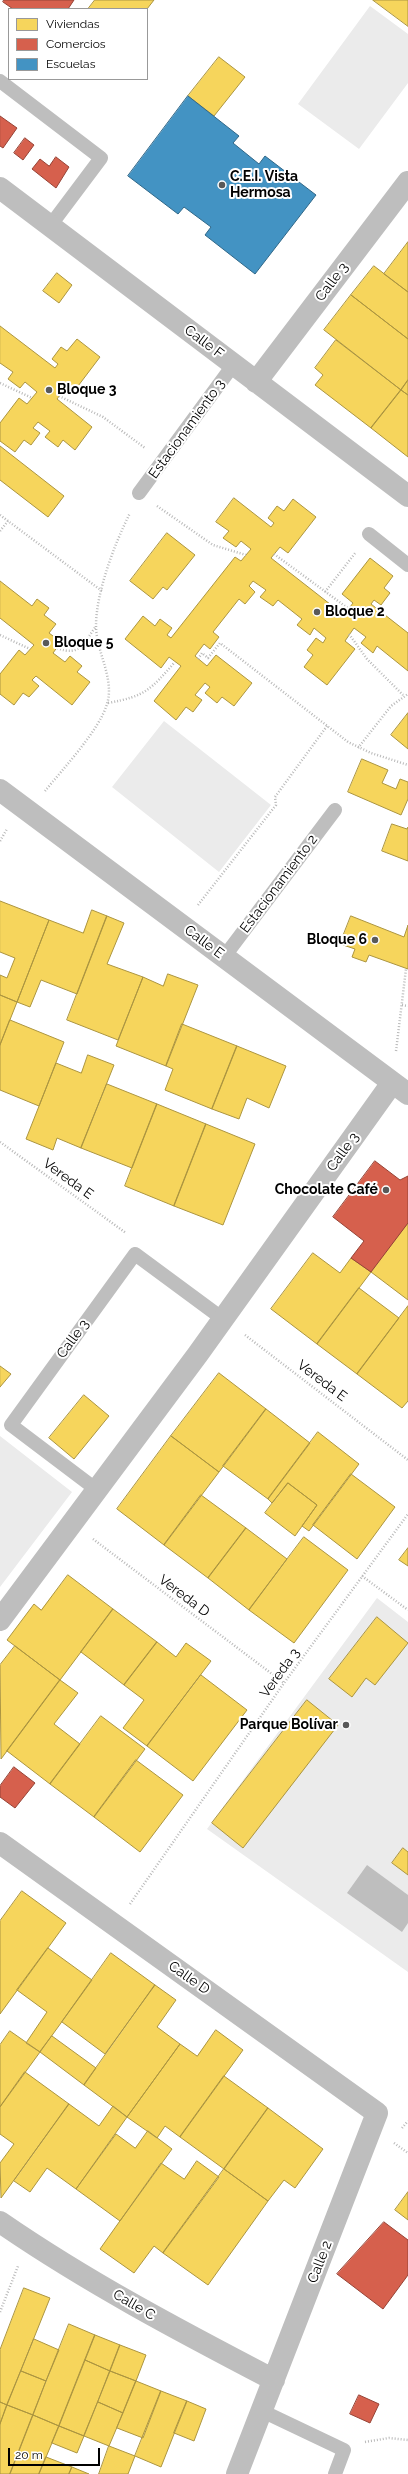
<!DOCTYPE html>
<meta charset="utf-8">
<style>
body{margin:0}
#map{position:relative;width:408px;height:2474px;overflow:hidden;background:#fff;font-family:Raleway,sans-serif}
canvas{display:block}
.legend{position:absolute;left:8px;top:8px;width:140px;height:72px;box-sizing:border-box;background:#fff;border:1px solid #999;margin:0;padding:5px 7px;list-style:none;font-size:12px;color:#000}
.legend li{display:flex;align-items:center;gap:8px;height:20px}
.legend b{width:20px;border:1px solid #999}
.scale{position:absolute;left:8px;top:2448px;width:92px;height:18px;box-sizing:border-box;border:2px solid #000;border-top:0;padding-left:5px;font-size:12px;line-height:14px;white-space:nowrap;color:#000;-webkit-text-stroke:3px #fff;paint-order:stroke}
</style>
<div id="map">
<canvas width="408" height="2474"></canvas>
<ul class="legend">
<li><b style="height:11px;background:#f6d55c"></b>Viviendas</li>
<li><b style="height:11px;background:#d6604d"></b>Comercios</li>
<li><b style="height:11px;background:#4393c3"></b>Escuelas</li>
</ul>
<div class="scale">20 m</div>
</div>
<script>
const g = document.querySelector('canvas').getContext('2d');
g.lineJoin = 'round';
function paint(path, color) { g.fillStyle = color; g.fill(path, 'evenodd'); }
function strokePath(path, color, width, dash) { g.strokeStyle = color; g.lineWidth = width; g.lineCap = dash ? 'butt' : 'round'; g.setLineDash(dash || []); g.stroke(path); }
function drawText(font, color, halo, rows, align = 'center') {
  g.font = font + ' Raleway,sans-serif'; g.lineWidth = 4; g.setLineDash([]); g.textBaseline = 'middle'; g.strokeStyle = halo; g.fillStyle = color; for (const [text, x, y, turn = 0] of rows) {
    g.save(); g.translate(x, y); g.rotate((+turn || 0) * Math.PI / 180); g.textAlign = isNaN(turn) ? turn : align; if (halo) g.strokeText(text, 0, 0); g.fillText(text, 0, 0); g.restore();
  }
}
paint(new Path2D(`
 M370,6L408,34V83L359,149L298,104Z
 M164,721L271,805L219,872L112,787Z
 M0,1436L72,1492L0,1587Z
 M377,1598L408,1622V1972L207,1829Z`), '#ebebeb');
paint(new Path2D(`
 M367,1865L408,1895V1923L402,1932L347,1893Z`), '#bebebe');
const homes = new Path2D(`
 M95,0H154L147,9H88Z
 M373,0H408V26Z
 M219,57L245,77L214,116L188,96Z
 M408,242V292L384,274Z
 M374,266L408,292V339L351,295Z
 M57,273L72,285L59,303L43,291Z
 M351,295L408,339V380L401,390L324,330Z
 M0,326L55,368L58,364L52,359L61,347L67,351L77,339L100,357L72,394L65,388L57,399L92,427L75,450L63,440L58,447L45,437L50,431L38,422L33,428L40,433L31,445L24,440L15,452L0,441V423L19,398L27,404L37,392L25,382L20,388L8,379L13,372L0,363Z
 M336,340L401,390L371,428L315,385L323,375L315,368Z
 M408,380V395L401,390Z
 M401,390L408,395V457L371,428Z
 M0,446L64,496L48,517L0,480Z
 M234,498L271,527L274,523L268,518L277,506L284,511L293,499L316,517L288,553L280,547L271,558L344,615L353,603L342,594L370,558L393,576L384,588L390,593L381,605L374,600L371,604L408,633V671L377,646L373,653L361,643L366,637L354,628L345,641L355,649L327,685L304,667L313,655L307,650L316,638L323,643L326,638L314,628L310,635L297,625L302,619L278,600L273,606L260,597L266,590L253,581L249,586L255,592L245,604L239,599L213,632L219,637L210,649L204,644L195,656L207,666L216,655L252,683L234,706L222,697L217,703L205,693L210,687L205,683L195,695L202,700L193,712L186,707L176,720L154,701L181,666L169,657L161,668L125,639L143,616L155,626L160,619L172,628L167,635L171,638L235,557L241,561L251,549L241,541L236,547L223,538L229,531L216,522Z
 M167,533L195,555L167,590L163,587L153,599L130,581Z
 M0,581L32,606L37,599L49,608L44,615L56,624L49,633L61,642L53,653L65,662L70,656L82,666L77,672L90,682L72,705L36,676L32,680L39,686L29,697L23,693L14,705L0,694V674L19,650L25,655L34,645L0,618Z
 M408,713V749L391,735Z
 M362,759L388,770L382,783L396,789L400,779L408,782V799L401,815L348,792Z
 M392,824L407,829L408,827V861L382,851Z
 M0,901L49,920L17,1002L0,995V975L7,978L15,958L0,952Z
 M92,910L107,916L77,994L41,980L30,1007L17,1002L49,920L83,933Z
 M107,916L124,923L107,964L143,977L118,1040L67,1020Z
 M351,916L404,937L408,925V969L369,955L366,962L352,957L355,949L340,944Z
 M168,974L198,985L166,1066L116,1046L143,977L163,986Z
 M0,995L17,1002L0,1045Z
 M10,1020L64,1042L39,1106L0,1090V1045Z
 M182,1024L237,1046L212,1109L165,1090L173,1069L166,1066Z
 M237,1046L286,1066L269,1108L247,1098L239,1119L212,1109Z
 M88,1055L114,1065L81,1148L57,1138L53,1150L26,1139L56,1063L81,1073Z
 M107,1084L157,1104L132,1168L81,1148Z
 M157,1104L206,1124L174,1206L125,1186Z
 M206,1124L255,1144L223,1225L174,1206Z
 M408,1223V1300L371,1272Z
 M313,1253L340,1273L351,1258L371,1272L317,1344L271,1309Z
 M359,1288L399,1318L357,1374L317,1344Z
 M408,1306V1401L402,1408L357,1374Z
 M0,1366L11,1374L0,1387Z
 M219,1373L266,1409L219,1472L171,1436Z
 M84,1395L109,1416L74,1459L49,1438Z
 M266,1409L310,1443L268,1499L223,1466Z
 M318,1432L359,1464L309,1531L302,1526L317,1505L288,1483L272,1503L268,1499Z
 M171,1436L219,1472L164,1545L117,1509Z
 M351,1474L395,1507L357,1559L313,1525Z
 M288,1483L317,1505L295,1536L265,1513Z
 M201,1495L246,1528L208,1578L164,1545Z
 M246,1528L287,1559L249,1610L208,1578Z
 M304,1537L348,1570L294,1643L249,1610Z
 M408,1548V1566L399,1560Z
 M68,1575L113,1609L60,1680L7,1640L34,1604L41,1610Z
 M113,1609L157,1642L124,1685L81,1652Z
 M377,1617L408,1643L375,1685L366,1678L352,1697L329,1679Z
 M157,1642L176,1657L186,1643L211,1661L147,1746L123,1728L144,1700L124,1685Z
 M15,1646L60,1680L1,1759L0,1665Z
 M201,1675L247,1710L193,1781L147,1746Z
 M60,1680L78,1693L54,1724L80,1744L50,1784L7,1751Z
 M307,1700L338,1725L243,1848L212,1823Z
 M101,1716L145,1749L94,1817L50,1784Z
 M136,1760L183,1795L140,1852L94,1817Z
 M403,1848L408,1852V1875L392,1863Z
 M22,1891L66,1923L0,2014V1921Z
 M48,1948L92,1980L40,2052L26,2043L47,2012L17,1990Z
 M111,1953L155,1985L105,2054L62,2022Z
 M155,1985L176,2000L157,2027L180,2044L127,2117L84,2085Z
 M216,2030L243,2050L180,2137L165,2126L157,2138L127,2117L180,2044L197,2056Z
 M10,2031L40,2052L0,2107V2045Z
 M52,2036L96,2068L84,2085L40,2052Z
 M25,2072L69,2104L1,2198L0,2163L14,2144L0,2134V2107Z
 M224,2076L268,2108L224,2169L180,2137Z
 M69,2104L99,2126L113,2106L127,2117L76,2189L47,2168L30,2192L14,2181Z
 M268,2108L323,2149L295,2188L284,2180L268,2201L224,2169Z
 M148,2131L172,2149L120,2221L76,2189L116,2134L135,2148Z
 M197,2161L219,2177L163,2253L154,2246L134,2273L100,2249L161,2163L184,2179Z
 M224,2169L268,2201L208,2285L163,2253Z
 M408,2192V2220L395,2210Z
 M24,2288L50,2298L7,2405L0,2402V2350Z
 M69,2324L95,2335L59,2426L33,2415Z
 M95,2335L120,2345L110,2371L85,2360Z
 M34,2339L59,2350L46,2381L21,2371Z
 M120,2345L146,2355L136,2381L110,2371Z
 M85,2360L110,2371L84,2436L59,2426Z
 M21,2371L46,2381L33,2415L7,2405Z
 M110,2371L136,2381L123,2413L98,2402Z
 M136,2381L161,2391L143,2438L117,2428Z
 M161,2391L187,2401L161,2467L135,2456Z
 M187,2401L206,2409L194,2441L174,2433Z
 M0,2402L7,2405L0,2424Z
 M98,2402L123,2413L109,2446L84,2436Z
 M7,2405L33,2415L10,2474H0V2424Z
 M33,2415L59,2426L39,2474H10Z
 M59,2426L84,2436L77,2453L52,2443Z
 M109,2446L135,2456L128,2474H99Z
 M46,2457L72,2467L69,2474H39Z
 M72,2467L89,2474H69Z`);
paint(homes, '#f6d55c');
strokePath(homes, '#ac9540', 1);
const shops = new Path2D(`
 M4,0H74L68,9H13L3,2Z
 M0,116L17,128L3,148L0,146Z
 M25,138L34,145L23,160L14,153Z
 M56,157L69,167L56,188L32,169L40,159L49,166Z
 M375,1161L400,1180L408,1176V1223L371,1272L351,1258L364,1241L333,1217Z
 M14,1767L35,1783L15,1808L0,1797V1786Z
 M384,2222L408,2240V2275L383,2309L337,2274Z
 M359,2395L379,2404L370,2423L350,2414Z`);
paint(shops, '#d6604d');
strokePath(shops, '#964336', 1);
const schools = new Path2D(`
 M188,96L239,136L233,143L259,164L265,156L316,195L255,274L205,235L211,227L184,207L178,214L128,176Z`);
paint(schools, '#4393c3');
strokePath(schools, '#2f6788', 1);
strokePath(new Path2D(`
 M0,383L32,398
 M59,396L103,417L145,448
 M157,506L213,545L246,555
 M0,515L102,591
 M0,531L8,521
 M274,554L349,609
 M325,592L356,552
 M349,634L367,659L403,695
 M0,635L30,649
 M57,648C80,657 84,643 96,626
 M198,659L202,653L208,658L220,643L348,742L371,753L408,765
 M108,703C146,696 150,690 175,662
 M358,748L391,706L408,694
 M45,791C63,769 100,729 107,704C115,679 96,651 96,626C96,592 115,543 130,513
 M0,841L7,829
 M198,905L276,805L275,797L327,726
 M402,1005L408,1006
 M396,1051L406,969
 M0,1142L126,1233
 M245,1335L408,1460
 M93,1539L284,1683
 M362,1576L408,1610
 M130,1904L284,1683L408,1514
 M402,2128L408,2121
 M394,2143L408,2153
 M0,2312L18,2266
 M365,2442L389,2438L408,2440`), '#b9b9b9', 2.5, [1, 2]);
strokePath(new Path2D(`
 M0,81L101,158L50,226
 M139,493L234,364
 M369,534L408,565
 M224,957L335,810
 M97,1490L11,1425L135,1254L223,1319
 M262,2411L344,2450L335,2474`), '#bebebe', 14);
strokePath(new Path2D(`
 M0,188L408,496
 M256,382L408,182
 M0,790L408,1094
 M0,1620L198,1354L392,1083
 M0,1843L377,2113L237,2474
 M0,2222C87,2282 180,2331 274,2380`), '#bebebe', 22);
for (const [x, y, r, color] of [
 [222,185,4,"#595959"],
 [49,390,4,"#595959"],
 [317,612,4,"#595959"],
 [46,643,4,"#595959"],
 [375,940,4,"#595959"],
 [386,1190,4,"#595959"],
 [346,1725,4,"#595959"]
]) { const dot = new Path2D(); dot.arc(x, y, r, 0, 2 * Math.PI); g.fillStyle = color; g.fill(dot); strokePath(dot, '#fff', 1.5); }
drawText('bold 14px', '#000', '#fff', [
 ["C.E.I. Vista",230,177],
 ["Hermosa",230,193],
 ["Bloque 3",57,390],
 ["Bloque 2",325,612],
 ["Bloque 5",54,643],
 ["Bloque 6",367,940,"right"],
 ["Chocolate Café",378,1190,"right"],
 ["Parque Bolívar",338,1725,"right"]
], 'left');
drawText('14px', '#000', '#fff', [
 ["Calle 3",332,282,-53],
 ["Calle F",204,342,37],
 ["Estacionamiento 3",187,429,-54],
 ["Estacionamiento 2",279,884,-53],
 ["Calle E",204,942,37],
 ["Calle 3",343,1152,-54],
 ["Vereda E",68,1179,36],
 ["Calle 3",73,1339,-54],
 ["Vereda E",322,1381,37],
 ["Vereda D",184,1596,37],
 ["Vereda 3",280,1673,-54],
 ["Calle D",189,1978,35],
 ["Calle 2",320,2262,-69],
 ["Calle C",134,2305,30]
]);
</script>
